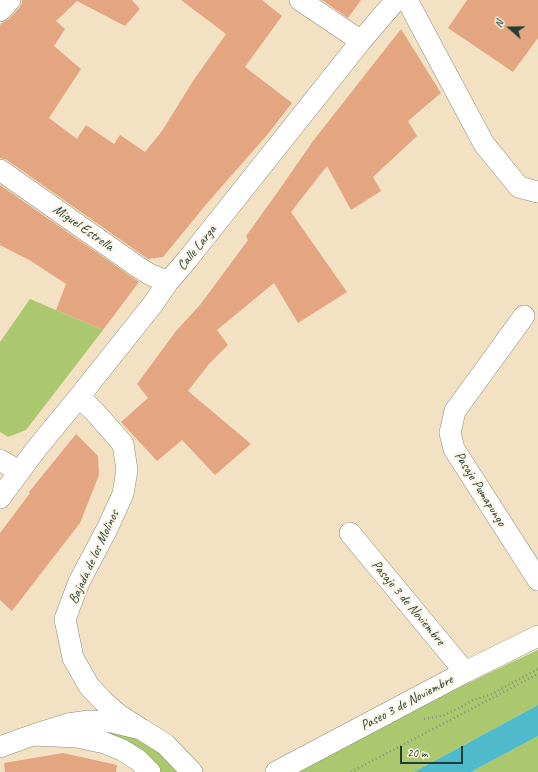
<!DOCTYPE html>
<style>
body{margin:0}
#map{position:relative;width:538px;height:772px;overflow:hidden;background:#f3e1c3;font-family:Caveat,sans-serif}
canvas{display:block}
.north{position:absolute;left:490px;top:8px;width:40px;height:40px;-webkit-text-stroke:3px #fcf5e5;paint-order:stroke;rotate:290deg;font-size:11px;font-weight:700;line-height:16px;text-align:center;color:#1f3d34}
.north::after{content:'';display:block;margin:auto;width:14px;height:18px;background:#1f3d34;clip-path:polygon(50% 0,100% 100%,50% 72%,0 100%)}
.scale{position:absolute;left:400px;top:746px;width:63px;height:18px;box-sizing:border-box;border:2px solid #1f3d34;border-top:0;padding-left:5px;font-size:12px;line-height:14px;white-space:nowrap;color:#1f3d34;-webkit-text-stroke:3px #fcf5e5;paint-order:stroke}
</style>
<div id="map">
<canvas width="538" height="772"></canvas>
<div class="north">N</div>
<div class="scale">20 m</div>
</div>
<script>
const g = document.querySelector('canvas').getContext('2d');
g.lineJoin = 'round';
function paint(path, color) { g.fillStyle = color; g.fill(path, 'evenodd'); }
function strokePath(path, color, width, dash) { g.strokeStyle = color; g.lineWidth = width; g.lineCap = dash ? 'butt' : 'round'; g.setLineDash(dash || []); g.stroke(path); }
function drawText(font, color, halo, rows, align = 'center') {
  g.font = font + ' Caveat,sans-serif'; g.lineWidth = 4; g.setLineDash([]); g.textBaseline = 'middle'; g.strokeStyle = halo; g.fillStyle = color; for (const [text, x, y, turn = 0] of rows) {
    g.save(); g.translate(x, y); g.rotate((+turn || 0) * Math.PI / 180); g.textAlign = isNaN(turn) ? turn : align; if (halo) g.strokeText(text, 0, 0); g.fillText(text, 0, 0); g.restore();
  }
}
paint(new Path2D(`
 M30,299L103,330L26,430L8,437L0,432V342Z
 M538,650V705L414,772H294C374,730 455,688 538,650Z
 M113,722L191,772H150L67,725Z
 M538,736V772H471Z`), '#acc86f');
paint(new Path2D(`
 M538,705V736L471,772H414Z`), '#4fbacc');
paint(new Path2D(`
 M22,0H132L140,9L125,26L77,1L56,21L65,29L54,46L81,69L49,118L77,139L86,125L114,144L120,135L145,152L162,131L193,81L226,34L181,0H262L282,16L245,67L292,103L267,135L209,201L163,257L148,259L7,160L0,158V25L2,23L9,19L19,8L22,3Z
 M322,0H361L348,18Z
 M467,0H538V38L513,72L448,28Z
 M401,29L441,93L408,121L417,136L373,177L381,191L351,210L327,166L291,212L347,292L298,323L274,283L217,330L228,345L209,364L188,391L251,444L215,475L182,440L157,461L121,422L148,398L137,384L176,331L200,305L248,240L246,236L277,193L313,141Z
 M0,185L139,282L103,330L56,310L66,284L31,261L0,245Z
 M76,434L98,456L99,475L80,523L12,611L0,600V533L30,493L29,492Z
 M63,753L117,765L116,772H5L4,763Z`), '#e3a680');
const minor = new Path2D(`
 M300,0L361,41
 M407,0L484,144L519,187L538,192
 M0,11L10,0
 M0,170L138,267L149,274L168,282
 M524,316L455,411L450,433L454,449L538,580
 M79,397L94,411L123,444L127,470L123,494L107,529L79,582L65,619L73,658L89,686L102,700L119,715L141,729
 M0,460L19,471
 M0,498L37,448L79,397L153,304L168,282L187,260L361,41L396,0
 M350,533L465,672
 M33,735L68,724L89,721L112,722L141,729L165,744L192,772
 M0,747L33,735L77,737L105,743L122,750L138,760L150,772
 M276,772L465,672L538,636`);
strokePath(minor, '#898f7c', 22);
strokePath(new Path2D(`
 M424,719L442,716L463,706L473,700L492,694L538,669
 M351,772L538,674`), '#898f7c', 2.5, [1, 3]);
strokePath(minor, '#fff', 21);
drawText('14px', '#1f3d34', '#fcf5e5', [
 ["Miguel Estrella",83,228,35],
 ["Calle Larga",197,248,-51],
 ["Pasaje Pumapungo",480,489,58],
 ["Bajada de los Molinos",94,557,-65],
 ["Pasaje 3 de Noviembre",408,603,50],
 ["Paseo 3 de Noviembre",407,703,-28]
]);
</script>
